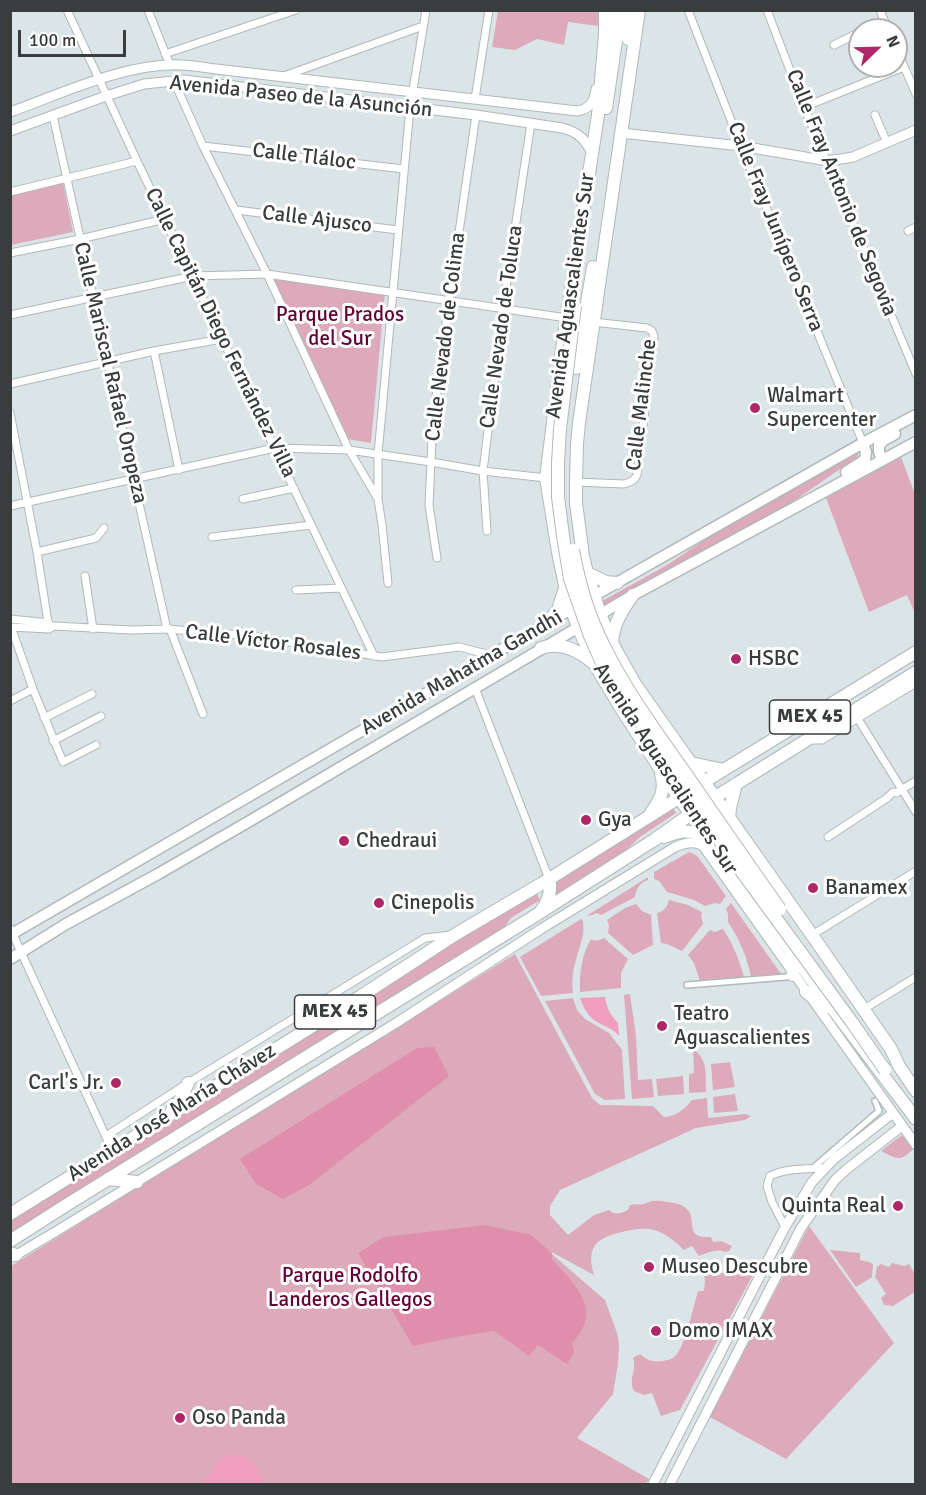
<!DOCTYPE html>
<meta charset="utf-8">
<style>
body{margin:0}
#map{position:relative;width:926px;height:1495px;overflow:hidden;background:#dbe5e7;font-family:Signika,sans-serif}
canvas{display:block}
.frame{position:absolute;inset:0;border:12px solid #393d3e;pointer-events:none}
.north{position:absolute;left:848px;top:18px;width:60px;height:60px;box-sizing:border-box;background:#fff;border:2px solid #b0b1b2;border-radius:50%;rotate:67deg;font-size:16px;font-weight:700;line-height:24px;text-align:center;color:#393d3e}
.north::after{content:'';display:block;margin:auto;width:21px;height:27px;background:#b02768;clip-path:polygon(50% 0,100% 100%,50% 72%,0 100%)}
.scale{position:absolute;left:18px;top:30px;width:108px;height:27px;box-sizing:border-box;border:3px solid #393d3e;border-top:0;padding-left:8px;font-size:18px;line-height:21px;white-space:nowrap;color:#393d3e;-webkit-text-stroke:4px #fff;paint-order:stroke}
</style>
<div id="map">
<canvas width="926" height="1495"></canvas>
<div class="frame"></div>
<div class="north">N</div>
<div class="scale">100 m</div>
</div>
<script>
const g = document.querySelector('canvas').getContext('2d');
g.lineJoin = 'round';
function paint(path, color) { g.fillStyle = color; g.fill(path, 'evenodd'); }
function strokePath(path, color, width, dash) { g.strokeStyle = color; g.lineWidth = width; g.lineCap = dash ? 'butt' : 'round'; g.setLineDash(dash || []); g.stroke(path); }
function drawText(font, color, halo, rows, align = 'center') {
  g.font = font + ' Signika,sans-serif'; g.lineWidth = 6; g.setLineDash([]); g.textBaseline = 'middle'; g.strokeStyle = halo; g.fillStyle = color; for (const [text, x, y, turn = 0] of rows) {
    g.save(); g.translate(x, y); g.rotate((+turn || 0) * Math.PI / 180); g.textAlign = isNaN(turn) ? turn : align; if (halo) g.strokeText(text, 0, 0); g.fillText(text, 0, 0); g.restore();
  }
}
paint(new Path2D(`
 M498,11H598V26L568,22L564,45L537,39L515,50L492,47Z
 M63,183L73,232L11,245L10,195Z
 M271,275L385,292L371,443L347,439Z
 M858,452V456L856,458L794,501L733,537L603,607L602,602L604,600L667,565L718,531Z
 M901,457L915,494V613L907,595L869,612L826,498Z
 M672,806L676,813L640,837L608,867L555,901L554,878Z
 M689,852L694,854L698,857L726,896L720,904L715,903L705,906L694,900L667,892L659,881L654,879V872Z
 M648,877V880C640,882 636,889 635,897L601,915L597,913L589,916L588,915Z
 M536,892L540,900L511,918L498,936L11,1238V1217Z
 M669,900L688,905L702,912L701,915L703,924L682,951L667,944L661,943L657,913C664,911 667,908 669,900Z
 M731,903L781,974L751,976C746,955 740,940 728,922V914L726,909Z
 M636,904L642,911L651,915L653,945L633,955L608,933L609,925L607,920L625,908Z
 M581,919L583,921C583,926 584,931 583,935C578,956 570,971 573,993L541,996L520,957Z
 M723,929C733,944 739,959 744,977L700,981L694,963L688,955L710,930L714,932Z
 M604,938L628,959L621,973V988L580,992C579,974 582,954 591,939C595,942 600,940 604,938Z
 M515,954L592,1098L600,1105L653,1106L664,1117C675,1117 685,1109 692,1100L707,1098L708,1118L745,1114L751,1116L745,1120L696,1128L560,1190L550,1206V1215L568,1235L594,1215L609,1210C615,1216 621,1213 628,1210L630,1205C634,1204 639,1205 644,1204C647,1203 650,1201 653,1201C657,1200 676,1203 681,1205C703,1215 679,1239 711,1237L713,1242L721,1241L732,1246L729,1251L725,1252C717,1248 707,1253 699,1256L692,1246L684,1250C673,1240 664,1231 649,1229C641,1228 633,1230 626,1231C598,1237 585,1245 594,1275L546,1249L605,1300L617,1333L619,1344L618,1364L613,1394L577,1438L649,1479L646,1484H11V1266Z
 M630,994L636,1036L638,1080L652,1079L654,1097L632,1099L624,995Z
 M573,998L577,1010L585,1019L609,1033L622,1050L625,1099L605,1100L595,1094L545,1001Z
 M693,1048C709,1063 705,1071 706,1092L689,1093V1074L694,1073Z
 M730,1062L735,1087L713,1090L711,1064Z
 M683,1076L684,1094L658,1096L656,1079Z
 M735,1094L738,1111L714,1113L713,1097Z
 M902,1135L913,1149C901,1162 896,1159 881,1151Z
 M809,1226L894,1343L786,1459L710,1417Z
 M830,1250L860,1253V1260L869,1262L873,1264L872,1277L856,1287Z
 M892,1263L904,1266L909,1264L915,1274V1292L893,1306L884,1305L881,1298L886,1294L875,1277L877,1267L881,1264L889,1267Z
 M729,1267L741,1273L750,1269L755,1271L680,1410L661,1416L652,1393L644,1395L634,1391C628,1378 637,1371 633,1358L640,1354C647,1360 651,1362 660,1361C667,1361 673,1359 677,1354C685,1344 694,1305 698,1291H704L705,1282L704,1273L712,1271C718,1275 726,1274 729,1267Z`), '#dab');
paint(new Path2D(`
 M434,1047L449,1076L309,1185L283,1199L256,1184L240,1159L417,1048Z
 M485,1225L531,1235L552,1253V1259C567,1276 596,1302 583,1327C581,1333 576,1338 572,1343L574,1352L567,1364L538,1345L529,1356L494,1331L455,1337L413,1346L358,1253L384,1237Z`), '#df8fab');
paint(new Path2D(`
 M605,997C607,1008 610,1015 618,1023L619,1036C611,1026 603,1027 594,1020C587,1015 583,1006 580,998Z
 M238,1454C253,1460 262,1467 262,1484H201C217,1470 211,1457 238,1454Z`), '#ef9ebb');
const pedestrian = new Path2D(`
 M687,985L786,977
 M813,1168L879,1111L875,1101`);
const minor = new Path2D(`
 M67,10L137,161L374,656
 M148,10L170,65
 M688,10L741,146L863,443
 M767,10L804,107L916,374
 M880,10L888,30
 M864,30L884,20
 M834,45L860,32
 M896,48L916,94
 M165,54L296,10
 M284,76L423,26
 M174,81L203,146L267,274L349,450L378,499
 M475,99L489,10
 M804,107L904,67
 M875,115L887,143
 M53,116L167,629
 M203,146L404,169
 M10,192L137,161
 M236,210L398,230
 M908,231L916,227
 M10,253L80,239L165,219
 M10,315L193,276L267,274L567,318
 M154,351L179,470
 M10,384L154,351L222,339
 M10,413L37,552L49,629
 M576,482L624,484C631,482 634,481 637,475L654,336L652,331L647,328L593,322
 M243,499L294,488
 M10,506L275,448L349,450L431,462L483,471L546,478
 M487,531L483,471L503,308L531,123
 M212,537L311,525
 M37,552L96,538L104,528
 M437,558L429,505L433,418L449,301L476,115
 M85,576L93,629
 M388,583L382,525L378,499V454L410,108L426,10
 M296,590L341,588
 M10,619L49,623
 M170,629L203,714
 M475,688L549,879
 M10,701L33,689
 M44,718L92,694
 M858,719L916,812
 M811,740H822L916,683
 M53,741L101,716
 M96,745L63,762L33,689L11,627H10L49,629L54,626L131,630L167,629L251,636L382,657L459,647L491,655
 M899,791L916,781
 M828,837L887,798L893,792L897,793
 M10,928L112,1150
 M812,935L916,871
 M864,1009L916,977
 M106,1136L188,1083L425,938L451,935
 M785,1227L772,1202L767,1186L770,1176C786,1168 806,1169 824,1168`);
const tertiary = new Path2D(`
 M10,112C58,95 120,66 170,65C185,64 201,67 216,69L577,111C590,109 594,102 596,89
 M10,131L106,96L144,84L184,80L476,115L562,128C578,132 585,139 592,153
 M621,133L741,146L828,161L853,157L916,130
 M13,1257L60,1229L396,1023L541,929L675,847C684,843 694,840 703,846L916,1145
 M653,1484L785,1227L812,1182L834,1159L893,1113
 M670,1484L801,1228L835,1180L847,1169L902,1126`);
const secondary = new Path2D(`
 M882,460L879,452V445L884,440L895,434
 M846,472L865,460L866,452L863,443
 M10,935L604,590L863,443L916,415
 M10,959L66,924L158,874L248,822L633,595L916,442`);
const primary = new Path2D(`
 M605,10V34L598,115L563,342L546,478L558,552L568,600L578,627L595,665L622,710L679,798L836,1013L916,1119
 M627,10L629,30L628,39
 M639,10L579,423L577,444L576,482V503L583,556L587,573L600,614L612,643L635,684L812,935L891,1049L899,1066L916,1091
 M606,108L617,34L616,10
 M576,368L593,267
 M587,573L606,582L617,583
 M546,624L558,610L564,591
 M612,642C614,623 622,610 633,595
 M541,648C559,642 577,649 592,662
 M691,763L724,770
 M699,785L916,652
 M709,801L916,672
 M651,813C660,800 666,790 661,774
 M729,818L730,808L736,784
 M664,837C681,831 690,828 707,839
 M541,911C549,901 552,891 549,879
 M792,954L793,975
 M806,992L827,1007
 M172,1110L180,1101L188,1083
 M108,1179L137,1182
 M10,1214L361,996L456,934L541,884L685,794
 M10,1241L68,1204L533,917L654,840L695,811
 M10,1253L16,1255`);
strokePath(pedestrian, '#afb9ba', 8);
strokePath(minor, '#afb9ba', 9);
strokePath(tertiary, '#afb9ba', 11);
strokePath(secondary, '#afb9ba', 13);
strokePath(primary, '#afb9ba', 14);
strokePath(pedestrian, '#fff', 5);
strokePath(minor, '#fff', 7);
strokePath(tertiary, '#fff', 9);
strokePath(secondary, '#fff', 10);
strokePath(primary, '#fff', 12);
const primaryBridge = new Path2D(`
 M575,306L560,429L558,463V497L563,536L570,579L590,636L602,663L666,762L731,857L851,1021L885,1070
 M573,550C579,583 589,617 604,646C626,691 657,733 686,774C717,819 748,864 780,909`);
strokePath(primaryBridge, '#afb9ba', 14, []);
strokePath(primaryBridge, '#fff', 12);
for (const [x, y, r, color] of [
 [755,408,6,"#b02768"],
 [736,659,6,"#b02768"],
 [586,820,6,"#b02768"],
 [344,841,6,"#b02768"],
 [813,888,6,"#b02768"],
 [379,903,6,"#b02768"],
 [662,1026,6,"#b02768"],
 [116,1083,6,"#b02768"],
 [898,1206,6,"#b02768"],
 [649,1267,6,"#b02768"],
 [656,1331,6,"#b02768"],
 [180,1418,6,"#b02768"]
]) { const dot = new Path2D(); dot.arc(x, y, r, 0, 2 * Math.PI); g.fillStyle = color; g.fill(dot); strokePath(dot, '#fff', 2); }
for (const [x, y, w] of [
 [810,717,81],
 [335,1012,81]
]) { const box = new Path2D(); box.roundRect(x - w / 2, y - 17, w, 34, 4.5); g.fillStyle = '#fff'; g.fill(box); strokePath(box, '#393d3e', 1.5); }
drawText('bold 20px', '#393d3e', null, [
 ["MEX 45",810,717],
 ["MEX 45",335,1012]
]);
drawText('21px', '#393d3e', '#fff', [
 ["Avenida Paseo de la Asunción",301,97,6],
 ["Calle Tláloc",304,157,7],
 ["Calle Fray Antonio de Segovia",841,193,68],
 ["Calle Ajusco",317,220,7],
 ["Calle Fray Junípero Serra",775,227,68],
 ["Avenida Aguascalientes Sur",571,296,-82],
 ["Calle Nevado de Toluca",502,327,-82],
 ["Calle Capitán Diego Fernández Villa",220,333,64],
 ["Calle Nevado de Colima",446,337,-83],
 ["Calle Mariscal Rafael Oropeza",110,373,77],
 ["Calle Malinche",642,405,-83],
 ["Calle Víctor Rosales",273,643,7],
 ["Avenida Mahatma Gandhi",462,673,-30],
 ["Avenida Aguascalientes Sur",665,769,57],
 ["Avenida José María Chávez",172,1113,-32]
]);
drawText('21px', '#630035', '#fff', [
 ["Parque Prados",340,315],
 ["del Sur",340,339],
 ["Parque Rodolfo",350,1276],
 ["Landeros Gallegos",350,1300]
]);
drawText('21px', '#393d3e', '#fff', [
 ["Walmart",767,396],
 ["Supercenter",767,420],
 ["HSBC",748,659],
 ["Gya",598,820],
 ["Chedraui",356,841],
 ["Banamex",825,888],
 ["Cinepolis",391,903],
 ["Teatro",674,1014],
 ["Aguascalientes",674,1038],
 ["Carl's Jr.",104,1083,"right"],
 ["Quinta Real",886,1206,"right"],
 ["Museo Descubre",661,1267],
 ["Domo IMAX",668,1331],
 ["Oso Panda",192,1418]
], 'left');
</script>
